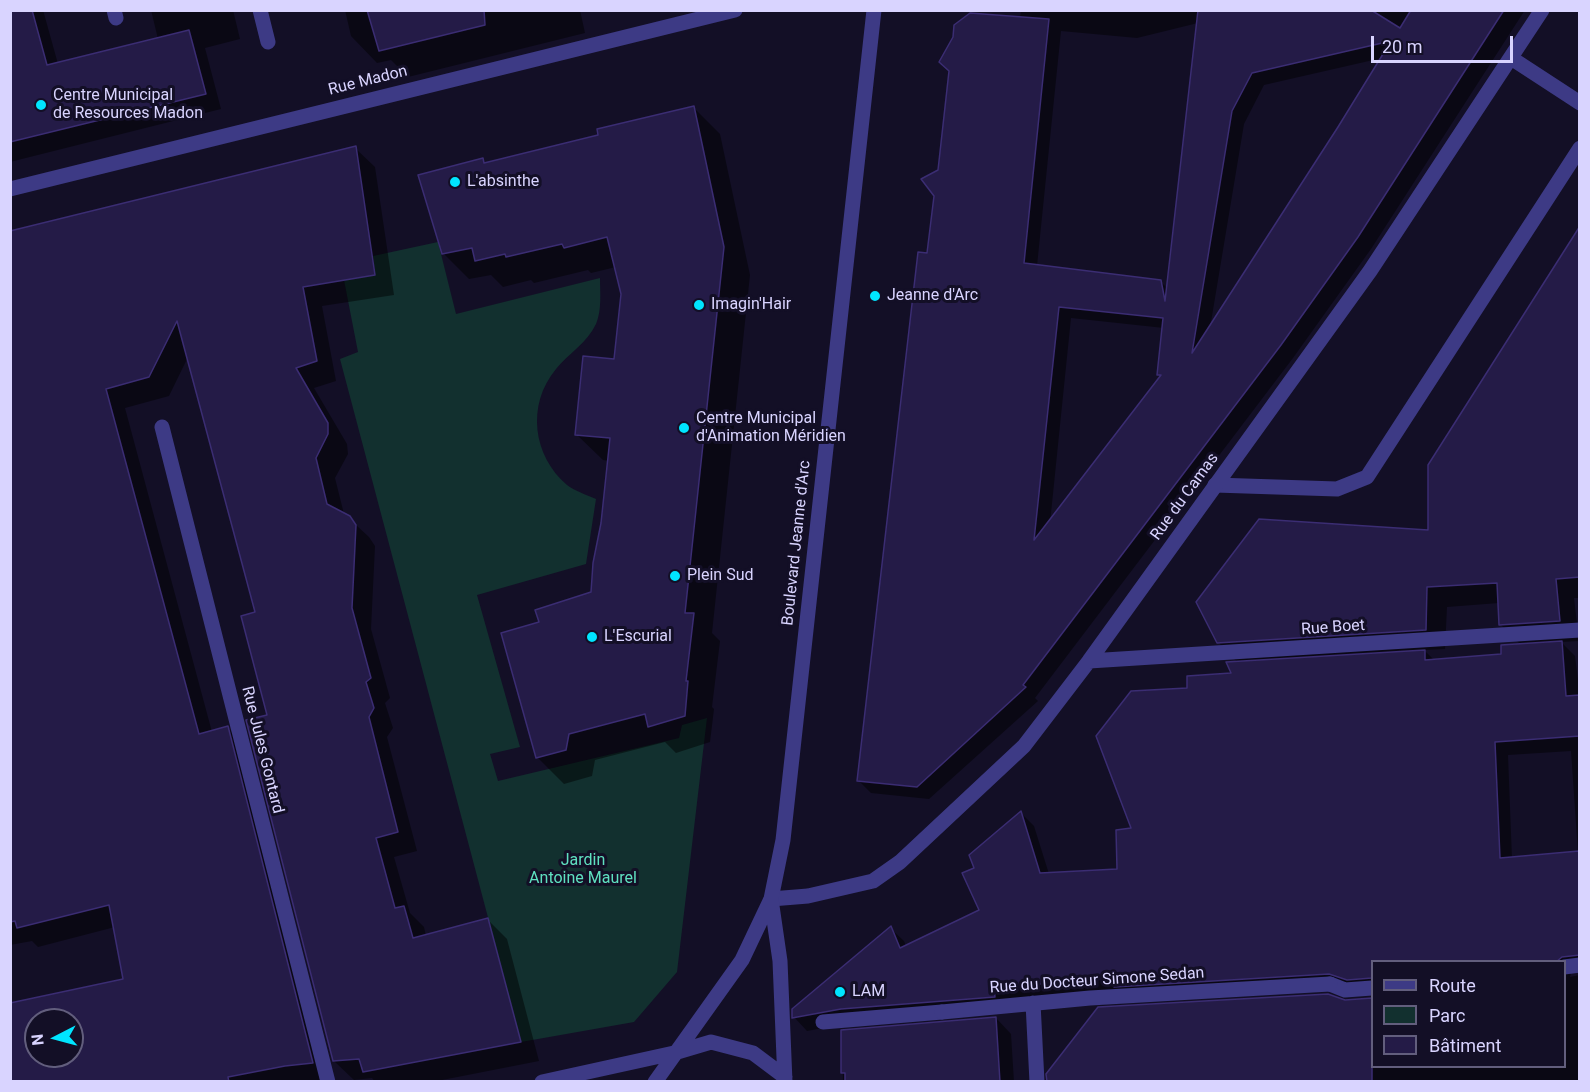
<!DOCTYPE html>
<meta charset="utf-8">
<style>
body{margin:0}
#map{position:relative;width:1590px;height:1092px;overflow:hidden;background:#130f26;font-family:Roboto,sans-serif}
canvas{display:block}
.frame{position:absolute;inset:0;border:12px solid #d9d4ff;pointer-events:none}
.legend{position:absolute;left:1371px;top:960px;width:195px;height:108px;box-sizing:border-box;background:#130f26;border:2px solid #625e7d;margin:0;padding:8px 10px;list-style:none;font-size:18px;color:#d9d4ff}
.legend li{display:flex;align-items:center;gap:12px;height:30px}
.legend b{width:30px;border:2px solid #625e7d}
.north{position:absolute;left:24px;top:1008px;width:60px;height:60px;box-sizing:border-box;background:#130f26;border:2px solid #625e7d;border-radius:50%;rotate:264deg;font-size:16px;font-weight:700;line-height:24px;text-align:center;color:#d9d4ff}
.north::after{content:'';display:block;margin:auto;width:21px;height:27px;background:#00e5ff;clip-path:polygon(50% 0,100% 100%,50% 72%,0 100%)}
.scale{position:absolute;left:1371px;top:36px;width:142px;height:27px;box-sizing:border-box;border:3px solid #d9d4ff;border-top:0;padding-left:8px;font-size:18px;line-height:21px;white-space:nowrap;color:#d9d4ff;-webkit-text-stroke:4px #130f26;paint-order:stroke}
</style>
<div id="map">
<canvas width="1590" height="1092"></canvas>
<div class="frame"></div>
<ul class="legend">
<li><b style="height:8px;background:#3d3a85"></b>Route</li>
<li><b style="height:16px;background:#12302f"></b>Parc</li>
<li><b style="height:16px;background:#241b47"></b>Bâtiment</li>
</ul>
<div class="north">N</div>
<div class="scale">20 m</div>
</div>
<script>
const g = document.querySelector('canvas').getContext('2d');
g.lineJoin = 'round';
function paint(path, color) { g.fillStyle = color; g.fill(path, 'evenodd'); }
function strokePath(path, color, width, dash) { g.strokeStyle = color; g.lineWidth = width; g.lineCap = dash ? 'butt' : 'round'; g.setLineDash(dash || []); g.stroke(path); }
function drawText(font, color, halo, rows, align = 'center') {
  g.font = font + ' Roboto,sans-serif'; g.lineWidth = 6; g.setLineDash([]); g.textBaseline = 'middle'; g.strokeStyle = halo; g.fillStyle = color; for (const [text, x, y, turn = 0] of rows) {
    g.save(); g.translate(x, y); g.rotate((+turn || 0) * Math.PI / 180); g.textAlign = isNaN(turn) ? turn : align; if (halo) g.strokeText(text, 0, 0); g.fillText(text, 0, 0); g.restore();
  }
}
paint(new Path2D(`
 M438,242L456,314L600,278C600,293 602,310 596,324C587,343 568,354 556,369C526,405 533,456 567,485C575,491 587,495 596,499L586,564L477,595L520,747L490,754L498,781L679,738L682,725L707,718L677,972L634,1022L521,1042L340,359L358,352L344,280L375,275L373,256Z`), '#12302f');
paint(new Path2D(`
 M10,10H43L58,64L158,39L151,10H233L240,39L205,48L221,109L10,162Z
 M345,10H580L585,33L408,77L391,60L377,63L351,36Z
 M1021,10H1525L1371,249L1293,358L1035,698L1038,701L929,799L871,793L859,781L939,171L1020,18ZM1198,23L1168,289L1161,282L1037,266L1061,31L1137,38ZM1382,58L1210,328L1244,124L1264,85ZM1071,318L1164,328L1159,374L1162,377L1050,523Z
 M693,107L720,134L750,275L712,633L720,641L712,707L714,709L710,742L676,753L665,742L595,760L592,776L564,784L538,758L503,634L540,623L592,593L609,461L603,460L576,434L616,360L623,294L616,267L591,273L588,270L534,283L531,280L503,287L491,275L469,279L443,253L482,160L486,164L600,136Z
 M355,148L375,167L394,295L322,306L336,381L314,388L347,444L348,454L335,478L344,514L369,537L375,546L371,629L390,698L385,703L393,728L387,737L417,851L394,857L410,913L424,927L426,936L487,919L507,939L539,1061L432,1082H375L372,1078L354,1080L334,1061L269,716L257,614L188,357L169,396L125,408L212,732L227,727L247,747L332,1082H10V1005L125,981L115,927L38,947L32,941L10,945V233ZM36,1020H72V1056H36Z
 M1580,229V598H1574L1579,641L1561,642L1575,656L1580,696V970L1571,973L1570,977L1580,975V1082H1073L1221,1049L1372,1047V1066H1564V962H1372V993L1344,987L855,1022L807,1031L794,1017L890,928L904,941L906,946L981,910L976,868L1021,813L1034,826L1049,874L1119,870L1189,689L1234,674L1238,663L1218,642L1429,532ZM1499,603L1501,625L1521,645L1503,655L1435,661L1424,650L1445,649L1447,607ZM1571,751L1578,853L1512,859L1508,755Z
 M996,1018L1011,1034L1014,1082H843L842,1032Z`), '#0007');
const building = new Path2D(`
 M10,10H32L47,65L189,30L206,94L10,142Z
 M367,10H484L485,25L379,51Z
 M1198,10H1371L1400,28L1411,10H1504L1358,237L1281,345L1023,685L1026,687L917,787L857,781L918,252L927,253L934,196L921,179L938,170L949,71L939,62L953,37L954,25L970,13L1049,19L1024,263L1161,280L1165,301ZM1391,41L1338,127L1192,353L1232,111L1252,73ZM1059,307L1163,318L1157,375H1161L1034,540Z
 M694,106L724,247L685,613H694L686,681H688L685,716L648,727L645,714L569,734L566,750L536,758L501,633L539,622L535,610L591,592L593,563L601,523L610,438L575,435L583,356L614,359L621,294L607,237L564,248L562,244L506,257L505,254L475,261L472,248L442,254L418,175L483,158L484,163L598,135L597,129Z
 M356,146L375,275L303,287L317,361L296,368L328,423V434L316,458L327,504L350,516L356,525L352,608L371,678L366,682L374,708L369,717L398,832L376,838L395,908L404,906L413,938L488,918L521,1042L363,1072L359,1059L333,1061L246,720L267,715L241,616L255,612L177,321L149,377L106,389L199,734L228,726L313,1063L285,1066L228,1077L229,1082H10V1003L123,979L109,905L17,928L15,921L10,922V231ZM36,1020H72V1056H36Z
 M1580,226V577L1556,579L1560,621L1499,625L1497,583L1427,587L1426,630L1217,643L1196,602L1259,519L1428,530V465Z
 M1562,641L1566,696L1580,695V736L1495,742L1500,858L1579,851L1580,955L1562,957L1556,962H1372V978L1347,980L1329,974L1114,987L1121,977L994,988L995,997L841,1009L792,1018V1009L891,926L900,948L979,910L962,873L974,868L969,855L1021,811L1040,873L1117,869L1116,830L1131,828L1096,736L1131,691L1187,688V676L1231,673L1226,662L1425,650V660L1501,654V645Z
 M1328,994L1345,1000L1372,998V1082H1047L1046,1074L1098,1007Z
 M996,1017L1000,1082H845V1073H841V1030Z`);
paint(building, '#241b47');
strokePath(building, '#3b2d73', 1.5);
strokePath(new Path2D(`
 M114,10L116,18
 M260,10L268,42
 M1511,58L1580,103
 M1215,485L1337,489L1367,477L1580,148`), '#3d3a85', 15);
strokePath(new Path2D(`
 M1564,967L1580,965
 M1330,984L1345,990L1372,988
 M823,1022L942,1012`), '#3d3a85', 15);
strokePath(new Path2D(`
 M10,189L735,10
 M162,427L328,1082
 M1089,661L1580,630
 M771,899L808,896L873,881L900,862L1024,746L1089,661L1370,271L1542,10
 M1033,1003L1037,1082
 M942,1012L1090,998L1330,984`), '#3d3a85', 15);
strokePath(new Path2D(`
 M771,899L780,961L785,1082
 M542,1082L674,1053L711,1042L753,1053L785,1077
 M655,1082L742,960L771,899L783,840L874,10`), '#3d3a85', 15);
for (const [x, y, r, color] of [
 [41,105,6,"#00e5ff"],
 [455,182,6,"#00e5ff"],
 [875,296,6,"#00e5ff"],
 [699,305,6,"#00e5ff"],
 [684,428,6,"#00e5ff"],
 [675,576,6,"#00e5ff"],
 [592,637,6,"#00e5ff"],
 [840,992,6,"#00e5ff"]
]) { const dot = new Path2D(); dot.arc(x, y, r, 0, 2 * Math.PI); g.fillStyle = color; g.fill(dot); strokePath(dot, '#130f26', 2); }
drawText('16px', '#d9d4ff', '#130f26', [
 ["Rue Madon",368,81,-14],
 ["Rue du Camas",1185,497,-54],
 ["Boulevard Jeanne d'Arc",797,543,-84],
 ["Rue Boet",1333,628,-4],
 ["Rue Jules Gontard",262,750,76],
 ["Rue du Docteur Simone Sedan",1097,981,-4]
]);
drawText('16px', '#d9d4ff', '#130f26', [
 ["Centre Municipal",53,96],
 ["de Resources Madon",53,114],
 ["L'absinthe",467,182],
 ["Jeanne d'Arc",887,296],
 ["Imagin'Hair",711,305],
 ["Centre Municipal",696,419],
 ["d'Animation Méridien",696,437],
 ["Plein Sud",687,576],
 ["L'Escurial",604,637],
 ["LAM",852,992]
], 'left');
drawText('16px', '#5fe0c0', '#130f26', [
 ["Jardin",583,861],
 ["Antoine Maurel",583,879]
]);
</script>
